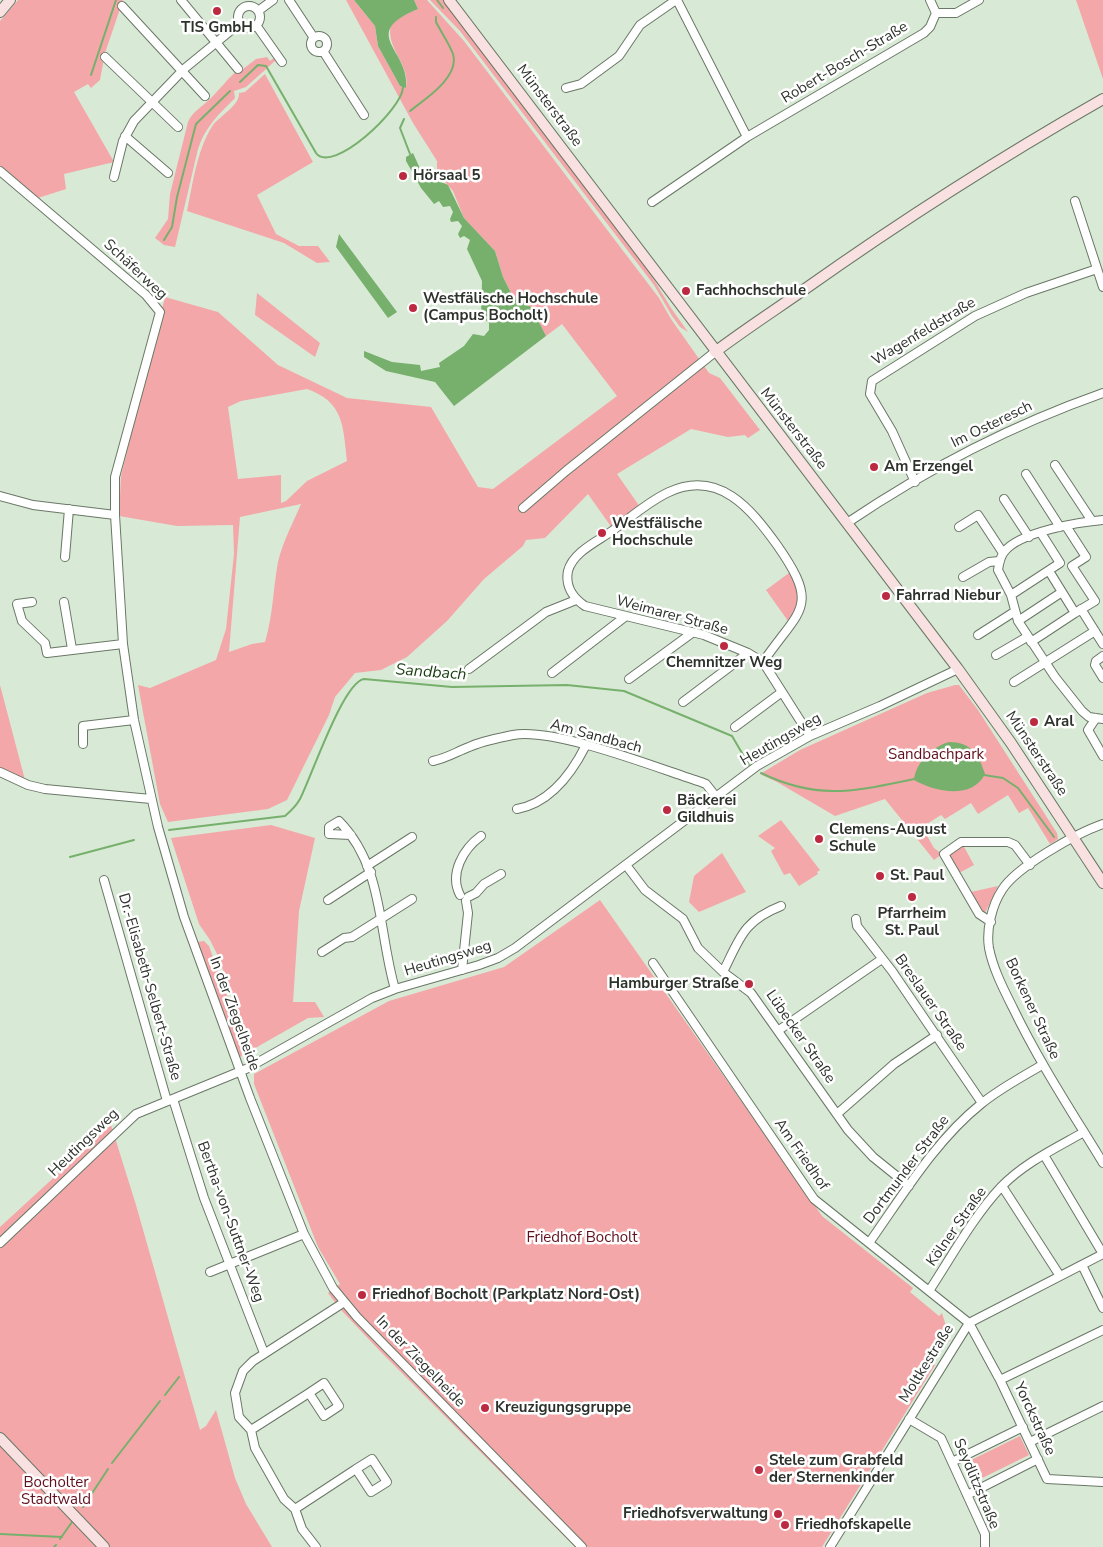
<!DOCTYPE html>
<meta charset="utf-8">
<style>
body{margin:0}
canvas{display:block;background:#d8e9d5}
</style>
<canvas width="1103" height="1547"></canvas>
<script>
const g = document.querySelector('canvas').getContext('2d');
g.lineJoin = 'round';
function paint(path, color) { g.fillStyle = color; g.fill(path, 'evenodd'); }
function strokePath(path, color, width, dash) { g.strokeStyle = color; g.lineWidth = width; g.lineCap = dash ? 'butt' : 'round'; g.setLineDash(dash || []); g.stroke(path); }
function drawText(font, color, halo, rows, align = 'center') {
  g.font = font + ' "Nunito Sans",sans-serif'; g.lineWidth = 5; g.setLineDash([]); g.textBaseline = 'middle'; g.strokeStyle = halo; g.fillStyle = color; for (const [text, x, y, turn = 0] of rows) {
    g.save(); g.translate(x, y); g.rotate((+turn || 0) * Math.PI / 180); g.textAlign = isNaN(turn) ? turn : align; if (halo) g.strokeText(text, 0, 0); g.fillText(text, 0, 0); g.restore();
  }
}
paint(new Path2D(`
 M18,0H123L105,53L100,80L91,88L88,84L74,92L114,162L64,174L66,189L38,198L0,166V21Z
 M346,0H354L375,26L378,46L400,86L406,88C411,64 385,49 391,24L405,14L418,9L414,0H427L464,41L608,231L659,298L671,319L709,373L720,378L760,430L748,438L745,435L728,437L691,429L617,474L640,507L612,528L588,494L545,538L526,540L523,546L484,579L447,621L407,657L381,670L355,673L335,697L329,715L287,800L268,809L168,822L160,804L138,685L150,688L216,660L226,629L234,554L233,525L177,526L119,516L121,476L165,297L218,312L278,365L347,398L431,407L478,487L493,489L617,396L562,324L546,336L532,308L512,295L503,277L495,251L464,218L453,191L445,182L437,178V161L413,123ZM307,389C344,402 343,426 347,461L307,481L286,501L281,503V475L238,479L228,407L241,401ZM301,504C293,523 283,541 278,562C273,589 273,616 265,642L252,644L229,652L240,517Z
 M430,0H443L647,268L671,308L688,332L680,327L672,316L654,285L460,31Z
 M1076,0H1103V79Z
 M267,57L270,61L275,57V61L246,87L234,91L235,98C219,114 205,127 198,149L175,247L164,245L155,238L168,219L170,194L188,122C193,111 201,108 210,99C221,88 229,77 241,67L243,69L256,59Z
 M265,74L313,162L257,195L276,234L299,246H318L330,262L317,263L284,243L187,211C193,183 197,149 213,125C220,116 240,105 239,93L245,92Z
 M257,293L320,343L315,357L255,315Z
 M789,573C803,595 801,601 788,621L766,590Z
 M0,685L25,780L0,768Z
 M955,685H959L978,710L1057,833L1058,839L1050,844L1028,808L1019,813L1008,795L978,814L971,803L945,819L941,815L922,827L934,848L942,854L934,860L885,799L835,816L777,782L760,774L800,750L927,693Z
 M781,820L820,870L817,872L818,874L799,886L790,873L784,875L771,851L775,848L758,836Z
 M271,825L315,838L299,911L293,1002H315L324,1017L308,1018L250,1051L247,1035L218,956L210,940L199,924L171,838Z
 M963,845L974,865L959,873L948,855Z
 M722,853L746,892L699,912L689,902L694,876Z
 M998,886L985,913H982L971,892Z
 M600,900L822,1216L913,1288L910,1292L939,1316L942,1313L950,1339L949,1342L945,1339L930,1362L935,1365L822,1547H575L379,1350L341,1310L328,1293L340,1284L318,1247L254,1084V1074L389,1001L504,967Z
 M204,941L209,946L239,1029L242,1056L240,1057L197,942Z
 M111,1125L136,1205L200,1430L206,1426L216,1410L235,1478L246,1504L272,1547H0V1227Z
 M1020,1436L1029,1455L972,1483L963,1464Z`), '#f4a7a9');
paint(new Path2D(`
 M354,0H414L418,9C357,34 411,50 406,88L400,86L378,46L375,26Z
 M413,153L422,173L448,185L464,218L495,251L503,277L512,295L532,308L546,336L454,406L435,382L386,371L364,357V351L392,362L420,365L421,371L440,367L439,363L464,346L473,334L484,336L489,330V323L481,316L482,281L467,249L470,240L464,236L460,238L458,234L462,226L458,221L451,222L450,219L453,212L450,206L443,207L439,201L434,204L421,188L406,161V157Z
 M339,234L397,312L388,318L336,247Z
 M949,742C971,742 979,755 985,774C972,800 935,792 914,780C916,762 932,747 949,742Z`), '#77b06c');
strokePath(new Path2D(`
 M437,0L443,8
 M91,75L116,0
 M240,82L258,65L266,66L316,153C332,175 403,109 403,87
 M410,111C425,99 460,77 453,54C449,43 441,32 436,22V17
 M404,119L400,128L410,154
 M164,240L172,227L177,197L196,124L230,91
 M761,773C819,801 855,791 914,779
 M984,775L1003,778L1018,788L1054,837
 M169,830L285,816C291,811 296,806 300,799C311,778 343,682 364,679L452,687L567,685L624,691L732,736L749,765
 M70,857L134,840
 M165,1395L179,1377
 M112,1463L160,1401
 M83,1507L108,1469
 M0,1534L62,1537
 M60,1539L72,1522
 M54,1547L56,1545`), '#77b06c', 2);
const street = new Path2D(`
 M181,0L238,69
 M289,0L314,38
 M122,6L205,96
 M238 17a11 11 0 1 1 22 0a11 11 0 1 1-22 0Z
 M258,11L273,0
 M936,13H956L979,0
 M256,25L282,62
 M311 44a8 8 0 1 1 16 0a8 8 0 1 1-16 0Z
 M323,51L364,115
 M105,57L178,127
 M566,88L581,84L619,56L640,25L676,0
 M125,136L168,173
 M747,137L924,33L930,27L936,13L930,0
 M0,171L146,295L160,312L115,477V515L123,644L134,720L158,827L184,917L250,1098L304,1234L333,1288L357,1317L582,1547
 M114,177L123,141L134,121L184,69L240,23
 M1075,201L1103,287
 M652,202L747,137L677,0
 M1055,465L1092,521
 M1026,474L1060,527
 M915,482L892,431L870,394L872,381L975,316L1026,293L1097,269
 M0,496L33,505L115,515
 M1004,499L1029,537
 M523,508L566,471L715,352
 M1103,520C1079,522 1019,532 1004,552C1000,557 999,564 998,570L1011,595L1018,621L1055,677L1082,711L1089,717L1103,719
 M847,523C927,469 1012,425 1103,393
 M1066,526L1086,557L1072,566L1095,601L1075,613
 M959,527L978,515L1003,553
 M65,557L69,509
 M963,577L989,562L999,561
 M1011,595L1060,563L1041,533
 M32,602L17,604L22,621L45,643L47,653L123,644
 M64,602L72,649
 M1081,609L1103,644
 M1018,621L1062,592
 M978,635L1014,612
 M1031,642L1075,613L1049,571
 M996,655L1027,637
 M1103,656L1096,661L1095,665L1103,678
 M763,662C800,608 821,608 777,545C751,509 719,469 669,492C649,501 630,518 612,531C598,541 573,552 568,571C565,586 573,598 585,606L704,635L748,653L763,662L810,736
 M469,669L546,612L576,600
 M552,673L626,616
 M629,679L692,633
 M1014,682L1095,631
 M683,702L748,653
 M1096,718L1088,730L1103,756
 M735,727L782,692
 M83,744V726L134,720
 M433,761C447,758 456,752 469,747C482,741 499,738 513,735C554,727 657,768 701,782L706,784L717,798
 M0,772L28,785L45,789L151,799
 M517,809C550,803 572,773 586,745
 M1103,824C1077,833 1016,867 1002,890C992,905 986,930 989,948C993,969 1004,990 1013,1008C1039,1062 1072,1112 1103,1163
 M351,835L329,834V827L339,821C384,867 378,931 395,989
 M626,865L645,890L683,919L698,948L723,972L751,993L848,1130L873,1157L909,1186
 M367,866L412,837
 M104,880L167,1101
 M460,895C449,874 463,849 481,836
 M468,897L476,893L484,884L501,874
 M328,900L371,872
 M856,919L857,926L892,971L982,1103
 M991,922L979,914L944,854L961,842H1008L1015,845L1030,865
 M322,952L344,938L352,937L412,899
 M653,963L814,1199L969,1323L1000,1380L1047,1479L1103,1482
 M462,970L468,913L466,901
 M723,972C740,938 743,921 781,906
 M779,1030L882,959
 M173,1099L204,1198L264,1353
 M837,1114L894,1064L937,1035
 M1044,1155L1103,1254
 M1002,1186L1060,1276
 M0,1243L136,1114L246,1069L372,998L395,989L479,965L498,958L515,948L757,766L810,736L880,706L958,669
 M869,1243C903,1195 935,1141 981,1104C999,1089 1022,1077 1042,1065
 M1082,1265L1103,1308
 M210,1272L304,1234
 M929,1291C952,1256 973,1217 1001,1187C1024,1163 1056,1148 1084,1132
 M1000,1380L1103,1330
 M909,1419L941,1438L985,1534V1547
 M251,1430L309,1393L324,1416L339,1406L324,1383L309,1393
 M1030,1442L1103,1406
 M952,1462L1023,1427
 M967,1495L1038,1459
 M295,1509L356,1469L371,1492L387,1482L372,1459L356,1469
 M316,1547L302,1529L295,1509L284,1499L255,1448L251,1430L239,1417L235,1393L243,1371L253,1361L343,1303
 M830,1547L969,1323L1103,1254`);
const secondary = new Path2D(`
 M449,0L958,669L1011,743L1103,883
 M0,12L10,0
 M715,352C744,330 775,310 805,289C901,221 1001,157 1103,99
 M0,1438L104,1547`);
strokePath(street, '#6a7867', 10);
strokePath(secondary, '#6a7867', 12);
strokePath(street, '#fff', 8);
strokePath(secondary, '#f9e1e2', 10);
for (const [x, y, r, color] of [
 [217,11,5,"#bb2a40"],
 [403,176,5,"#bb2a40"],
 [686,291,5,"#bb2a40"],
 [413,308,5,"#bb2a40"],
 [874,467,5,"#bb2a40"],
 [602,533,5,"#bb2a40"],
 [886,596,5,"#bb2a40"],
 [724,646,5,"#bb2a40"],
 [1034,722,5,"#bb2a40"],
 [667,810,5,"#bb2a40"],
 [819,839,5,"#bb2a40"],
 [880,876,5,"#bb2a40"],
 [912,897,5,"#bb2a40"],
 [749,984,5,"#bb2a40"],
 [362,1295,5,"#bb2a40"],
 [485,1408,5,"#bb2a40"],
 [759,1470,5,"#bb2a40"],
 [778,1514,5,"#bb2a40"],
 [785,1525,5,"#bb2a40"]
]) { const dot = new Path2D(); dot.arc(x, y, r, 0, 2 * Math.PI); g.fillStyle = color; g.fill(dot); strokePath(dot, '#fff', 2); }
drawText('bold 15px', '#2d332c', '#fff', [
 ["TIS GmbH",217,28,"center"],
 ["Hörsaal 5",413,176],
 ["Fachhochschule",696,291],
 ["Westfälische Hochschule",423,299],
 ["(Campus Bocholt)",423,316],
 ["Am Erzengel",884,467],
 ["Westfälische",612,524],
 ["Hochschule",612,541],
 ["Fahrrad Niebur",896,596],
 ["Chemnitzer Weg",724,663,"center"],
 ["Aral",1044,722],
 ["Bäckerei",677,801],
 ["Gildhuis",677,818],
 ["Clemens-August",829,830],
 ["Schule",829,847],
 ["St. Paul",890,876],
 ["Pfarrheim",912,914,"center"],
 ["St. Paul",912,931,"center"],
 ["Hamburger Straße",739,984,"right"],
 ["Friedhof Bocholt (Parkplatz Nord-Ost)",372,1295],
 ["Kreuzigungsgruppe",495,1408],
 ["Stele zum Grabfeld",769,1461],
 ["der Sternenkinder",769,1478],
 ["Friedhofsverwaltung",768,1514,"right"],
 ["Friedhofskapelle",795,1525]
], 'left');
drawText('15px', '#2d332c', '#fff', [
 ["Robert-Bosch-Straße",845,63,-31],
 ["Münsterstraße",549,106,53],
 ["Schäferweg",135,270,43],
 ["Wagenfeldstraße",924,332,-31],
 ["Im Osteresch",992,425,-26],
 ["Münsterstraße",793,429,52],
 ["Weimarer Straße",672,616,15],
 ["Am Sandbach",596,737,15],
 ["Heutingsweg",781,740,-30],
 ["Münsterstraße",1036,754,56],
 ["Heutingsweg",448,959,-17],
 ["Dr.-Elisabeth-Selbert-Straße",149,987,74],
 ["Breslauer Straße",930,1003,55],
 ["Borkener Straße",1032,1009,65],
 ["In der Ziegelheide",234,1014,70],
 ["Lübecker Straße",800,1037,55],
 ["Heutingsweg",84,1143,-44],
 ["Am Friedhof",801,1155,55],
 ["Dortmunder Straße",907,1170,-53],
 ["Bertha-von-Suttner-Weg",230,1222,70],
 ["Kölner Straße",957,1227,-55],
 ["In der Ziegelheide",420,1362,46],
 ["Moltkestraße",927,1364,-58],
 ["Yorckstraße",1034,1419,65],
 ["Seydlitzstraße",976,1484,67]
]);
drawText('15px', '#610f1c', '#fff', [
 ["Sandbachpark",936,755],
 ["Friedhof Bocholt",582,1238],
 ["Bocholter",56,1483],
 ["Stadtwald",56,1500]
]);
drawText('italic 16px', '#193f11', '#fff', [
 ["Sandbach",431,673,4]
]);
</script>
